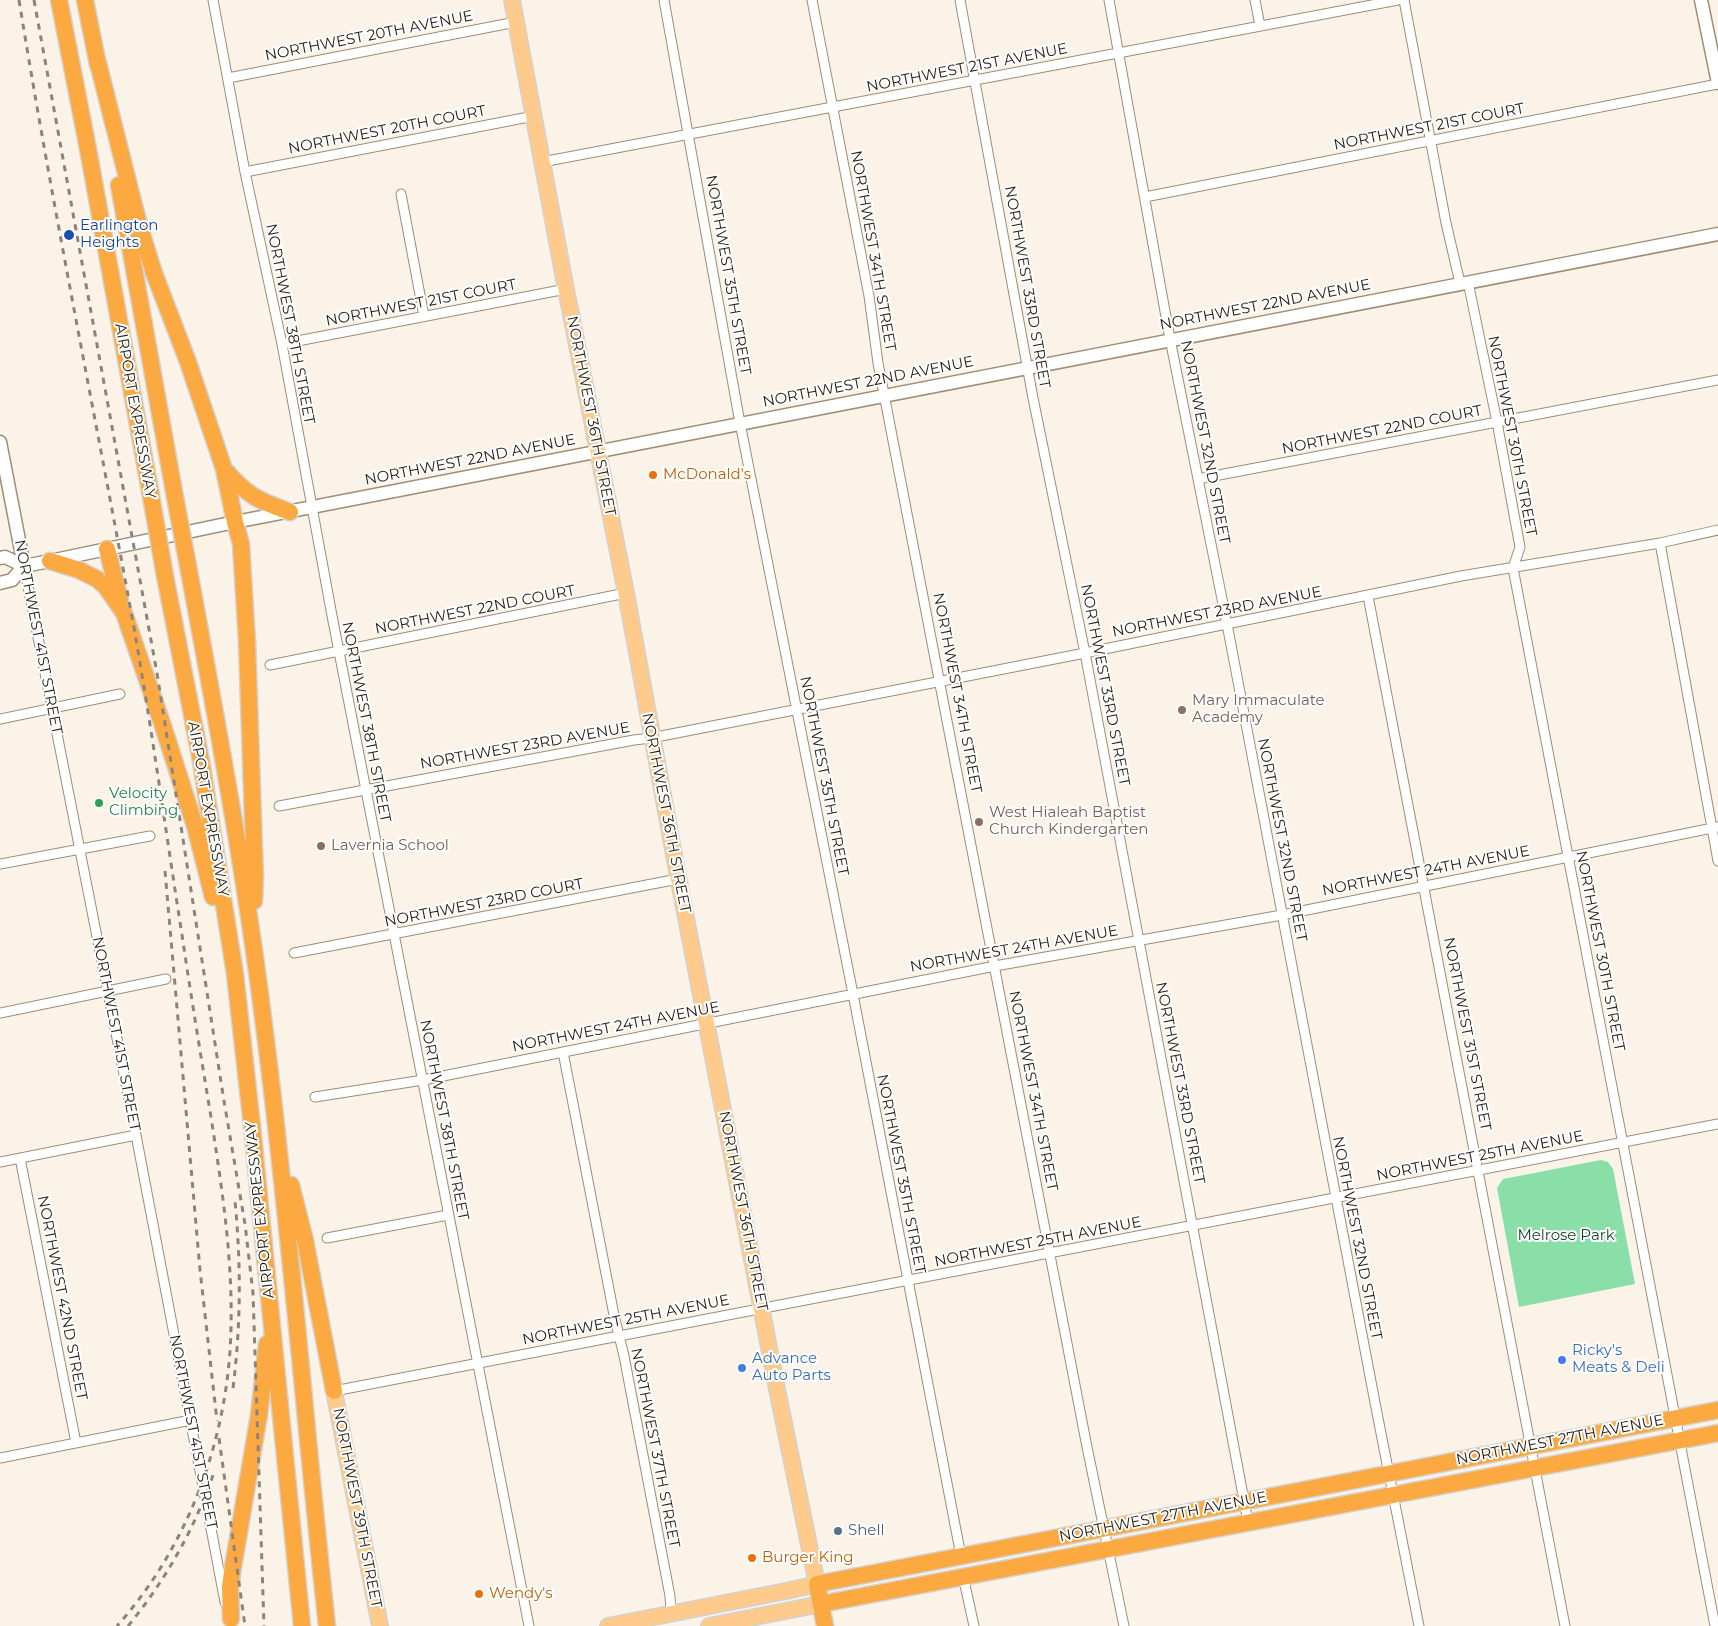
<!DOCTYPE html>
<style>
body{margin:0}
canvas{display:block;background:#fcf3e8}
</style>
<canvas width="1718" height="1626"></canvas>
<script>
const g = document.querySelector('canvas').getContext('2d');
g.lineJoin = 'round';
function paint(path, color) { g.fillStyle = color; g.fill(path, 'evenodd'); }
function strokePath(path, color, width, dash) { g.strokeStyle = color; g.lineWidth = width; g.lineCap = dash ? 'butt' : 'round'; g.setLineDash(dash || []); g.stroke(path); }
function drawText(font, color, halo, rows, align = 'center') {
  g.font = font + ' Montserrat,sans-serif'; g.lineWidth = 4; g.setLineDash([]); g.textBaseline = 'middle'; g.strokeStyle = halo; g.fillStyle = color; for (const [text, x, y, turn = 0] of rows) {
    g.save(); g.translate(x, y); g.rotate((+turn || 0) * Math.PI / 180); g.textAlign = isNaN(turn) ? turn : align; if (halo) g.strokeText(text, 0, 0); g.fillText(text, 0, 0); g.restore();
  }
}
paint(new Path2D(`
 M1601,1160L1608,1162L1613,1169L1635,1284L1519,1307L1497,1188L1503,1179Z`), '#8adfa9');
const street = new Path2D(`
 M213,0L245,172L282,344L333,621L529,1626
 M664,0L740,423L853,994L961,1556
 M812,0L869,296L878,363L1087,1447L1124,1626
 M960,0L1033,398L1085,653L1248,1522
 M1109,0L1170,339L1227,624L1377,1413L1419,1626
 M1255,0L1260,26
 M1404,0L1446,223L1460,283
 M228,78L516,22
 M542,162L1398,0
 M245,172L534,116
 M401,194L424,316
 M1145,197L1718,84
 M1468,282L1497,422L1520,547L1513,568L1715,1626
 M282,344L566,289
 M1198,479L1718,380
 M1660,543L1718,861
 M24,566L136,1135L225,1602
 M1368,596L1565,1626
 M270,665L626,593
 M0,719L120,694
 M279,806L634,740L651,738L1085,653L1461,576L1660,543L1718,530
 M0,864L150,836
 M294,953L678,879
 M0,1013L166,979
 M563,1052L614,1315L624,1356L670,1596L671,1614
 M315,1097L423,1080L995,966L1282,915L1718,827
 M20,1158L76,1443
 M0,1162L136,1135
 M327,1238L448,1215
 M334,1391L1718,1124
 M0,1458L191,1420
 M963,1576L974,1626`);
const secondary = new Path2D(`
 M1701,0L1718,83
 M0,442L24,566
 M0,558L5,557L24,566L50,561L235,522L1718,234
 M0,583L12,580L24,566`);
const primary = new Path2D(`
 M512,0L564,279L626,593L676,866L777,1389L817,1584L786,1591L608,1626
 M334,1391L380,1626
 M709,1626L821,1604`);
const highway = new Path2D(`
 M59,0L88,149L152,502
 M85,0L98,65
 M96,55L139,225L154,273L188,362L224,469L235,522L241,544L247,642L255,878L254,901
 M119,185L175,497
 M224,469C248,496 257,500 290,512
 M107,549L120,600
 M50,561L79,570L97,579L106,587L124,613L163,726L195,826L213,897
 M189,571C217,722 245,872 264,1025C290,1225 305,1426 327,1626
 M165,576L201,761L235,974L252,1126L302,1626
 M291,1185L305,1240L334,1391
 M821,1604L1718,1433
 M231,1619L230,1586L232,1573L259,1415L267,1344
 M825,1626L817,1584L1718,1410`);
strokePath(street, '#a18c74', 11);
strokePath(secondary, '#a18c74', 15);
strokePath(primary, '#d3d2d0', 18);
strokePath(highway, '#d3d2d0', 19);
strokePath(street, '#fff', 9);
strokePath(secondary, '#fff', 12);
strokePath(primary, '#fecb8d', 15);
strokePath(highway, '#fda941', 16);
strokePath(new Path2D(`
 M19,0C53,210 96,419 134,628C152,730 166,833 182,935C191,996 201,1057 211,1117C223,1195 235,1272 230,1351C223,1452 184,1551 117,1626
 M34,0L157,673L224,1101L245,1224L253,1293L264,1626
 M165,871L200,1270L217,1421
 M233,1388C241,1325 241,1263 235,1201
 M219,1438L245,1626
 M128,1626C165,1581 194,1530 213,1475`), '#8c8479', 3, [6, 6]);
const highwayBridge = new Path2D(`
 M175,497L189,571
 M152,502L165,576`);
strokePath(highwayBridge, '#d3d2d0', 19, []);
strokePath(highwayBridge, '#fda941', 16);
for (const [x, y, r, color] of [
 [69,235,6,"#1a4fb4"],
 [653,475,5,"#e8710a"],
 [1182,710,5,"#8d6e63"],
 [99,803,5,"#2e9e5b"],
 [979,822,5,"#8d6e63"],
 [321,846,5,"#8d6e63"],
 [1562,1360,5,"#3f7fe0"],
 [742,1368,5,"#3f7fe0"],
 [838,1531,5,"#5c6f8a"],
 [752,1558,5,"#e8710a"],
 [479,1594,5,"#e8710a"]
]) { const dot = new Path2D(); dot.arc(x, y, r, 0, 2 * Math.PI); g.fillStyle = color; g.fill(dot); strokePath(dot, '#fff', 2); }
drawText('15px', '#241c12', '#fff', [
 ["NORTHWEST 20TH AVENUE",369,36,-11],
 ["NORTHWEST 21ST AVENUE",967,68,-11],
 ["NORTHWEST 21ST COURT",1429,127,-11],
 ["NORTHWEST 20TH COURT",387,130,-11],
 ["NORTHWEST 34TH STREET",873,251,80],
 ["NORTHWEST 35TH STREET",728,275,80],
 ["NORTHWEST 33RD STREET",1027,287,80],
 ["NORTHWEST 21ST COURT",421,303,-11],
 ["NORTHWEST 22ND AVENUE",1265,305,-11],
 ["NORTHWEST 38TH STREET",290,324,79],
 ["NORTHWEST 22ND AVENUE",868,382,-11],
 ["AIRPORT EXPRESSWAY",135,411,80],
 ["NORTHWEST 36TH STREET",591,416,79],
 ["NORTHWEST 22ND COURT",1382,430,-11],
 ["NORTHWEST 30TH STREET",1512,436,79],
 ["NORTHWEST 32ND STREET",1205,442,79],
 ["NORTHWEST 22ND AVENUE",470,460,-11],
 ["NORTHWEST 22ND COURT",475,610,-11],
 ["NORTHWEST 23RD AVENUE",1217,612,-11],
 ["NORTHWEST 41ST STREET",38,637,79],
 ["NORTHWEST 33RD STREET",1105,685,79],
 ["NORTHWEST 34TH STREET",957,693,79],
 ["NORTHWEST 38TH STREET",366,722,79],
 ["NORTHWEST 23RD AVENUE",525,746,-10],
 ["NORTHWEST 35TH STREET",824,776,79],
 ["AIRPORT EXPRESSWAY",208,809,80],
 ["NORTHWEST 36TH STREET",666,813,79],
 ["NORTHWEST 32ND STREET",1282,840,79],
 ["NORTHWEST 24TH AVENUE",1426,871,-11],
 ["NORTHWEST 23RD COURT",484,903,-11],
 ["NORTHWEST 24TH AVENUE",1014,949,-10],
 ["NORTHWEST 30TH STREET",1600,951,79],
 ["NORTHWEST 24TH AVENUE",616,1027,-11],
 ["NORTHWEST 41ST STREET",116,1034,79],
 ["NORTHWEST 31ST STREET",1467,1034,79],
 ["NORTHWEST 33RD STREET",1180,1083,79],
 ["NORTHWEST 34TH STREET",1033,1091,79],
 ["NORTHWEST 38TH STREET",444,1120,79],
 ["NORTHWEST 25TH AVENUE",1480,1156,-11],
 ["NORTHWEST 35TH STREET",901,1174,79],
 ["AIRPORT EXPRESSWAY",260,1210,-96],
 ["NORTHWEST 36TH STREET",743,1211,79],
 ["NORTHWEST 32ND STREET",1357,1238,79],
 ["NORTHWEST 25TH AVENUE",1038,1242,-11],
 ["NORTHWEST 42ND STREET",62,1298,79],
 ["NORTHWEST 25TH AVENUE",626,1320,-11],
 ["NORTHWEST 41ST STREET",193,1432,79],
 ["NORTHWEST 27TH AVENUE",1560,1440,-11],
 ["NORTHWEST 37TH STREET",655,1448,79],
 ["NORTHWEST 39TH STREET",357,1508,79],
 ["NORTHWEST 27TH AVENUE",1163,1517,-11]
]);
drawText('15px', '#164399', '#fff', [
 ["Earlington",80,226],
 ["Heights",80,243]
], 'left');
drawText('15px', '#c56008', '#fff', [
 ["McDonald's",663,475],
 ["Burger King",762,1558],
 ["Wendy's",489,1594]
], 'left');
drawText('15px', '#785e54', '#fff', [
 ["Mary Immaculate",1192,701],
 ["Academy",1192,718],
 ["West Hialeah Baptist",989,813],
 ["Church Kindergarten",989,830],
 ["Lavernia School",331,846]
], 'left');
drawText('15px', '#27864d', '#fff', [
 ["Velocity",109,794],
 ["Climbing",109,811]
], 'left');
drawText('15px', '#183f28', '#fff', [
 ["Melrose Park",1566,1236]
]);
drawText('15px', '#366cbe', '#fff', [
 ["Ricky's",1572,1351],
 ["Meats & Deli",1572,1368],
 ["Advance",752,1359],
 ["Auto Parts",752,1376]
], 'left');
drawText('15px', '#4e5e75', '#fff', [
 ["Shell",848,1531]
], 'left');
</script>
